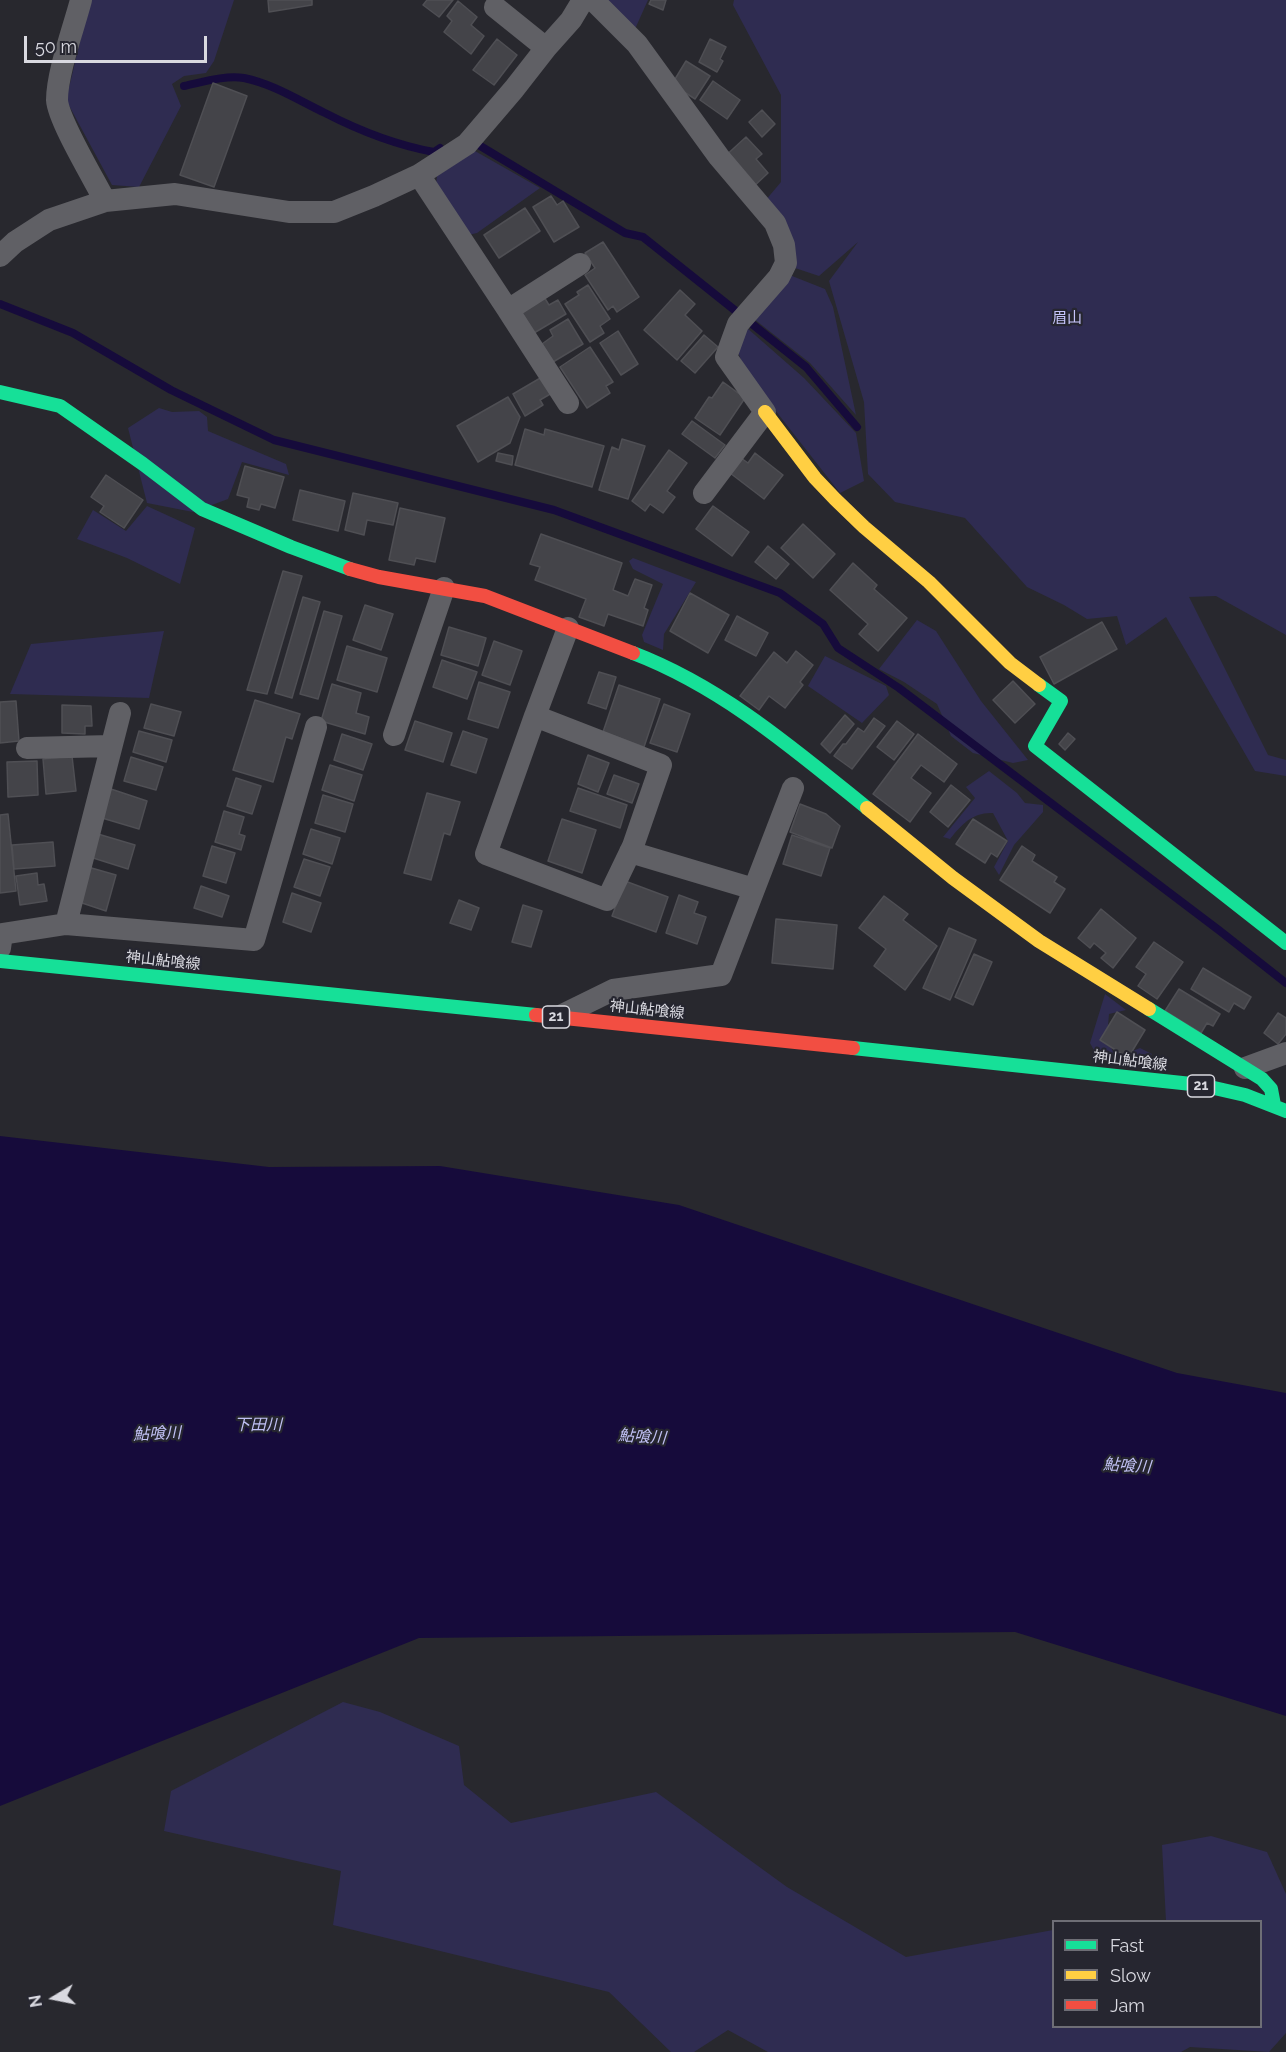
<!DOCTYPE html>
<meta charset="utf-8">
<style>
body{margin:0}
#map{position:relative;width:1286px;height:2052px;overflow:hidden;background:#28282e;font-family:Raleway,sans-serif}
canvas{display:block}
.legend{position:absolute;left:1052px;top:1920px;width:210px;height:108px;box-sizing:border-box;background:#262630;border:2px solid #6e6e76;margin:0;padding:8px 10px;list-style:none;font-size:18px;color:#d9d9e0}
.legend li{display:flex;align-items:center;gap:12px;height:30px}
.legend b{width:30px;border:2px solid #6e6e76}
.north{position:absolute;left:24px;top:1968px;width:60px;height:60px;-webkit-text-stroke:4px #262630;paint-order:stroke;rotate:260deg;font-size:16px;font-weight:700;line-height:24px;text-align:center;color:#d9d9e0}
.north::after{content:'';display:block;margin:auto;width:21px;height:27px;background:#d9d9e0;clip-path:polygon(50% 0,100% 100%,50% 72%,0 100%)}
.scale{position:absolute;left:24px;top:36px;width:183px;height:27px;box-sizing:border-box;border:3px solid #d9d9e0;border-top:0;padding-left:8px;font-size:18px;line-height:21px;white-space:nowrap;color:#d9d9e0;-webkit-text-stroke:4px #262630;paint-order:stroke}
</style>
<div id="map">
<canvas width="1286" height="2052"></canvas>
<ul class="legend">
<li><b style="height:8px;background:#16e098"></b>Fast</li>
<li><b style="height:8px;background:#ffcf43"></b>Slow</li>
<li><b style="height:8px;background:#f24e42"></b>Jam</li>
</ul>
<div class="north">N</div>
<div class="scale">50 m</div>
</div>
<script>
const g = document.querySelector('canvas').getContext('2d');
g.lineJoin = 'round';
function paint(path, color) { g.fillStyle = color; g.fill(path, 'evenodd'); }
function strokePath(path, color, width, dash) { g.strokeStyle = color; g.lineWidth = width; g.lineCap = dash ? 'butt' : 'round'; g.setLineDash(dash || []); g.stroke(path); }
function drawText(font, color, halo, rows, align = 'center') {
  g.font = font + ' Raleway,"Noto Sans JP",sans-serif'; g.lineWidth = 4.5; g.setLineDash([]); g.textBaseline = 'middle'; g.strokeStyle = halo; g.fillStyle = color; for (const [text, x, y, turn = 0] of rows) {
    g.save(); g.translate(x, y); g.rotate((+turn || 0) * Math.PI / 180); g.textAlign = isNaN(turn) ? turn : align; if (halo) g.strokeText(text, 0, 0); g.fillText(text, 0, 0); g.restore();
  }
}
paint(new Path2D(`
 M90,0H234L214,61L206,73L184,76L172,84L181,106L139,187L112,185L66,100Z
 M606,0H648L635,29Z
 M734,0H1286V635L1216,596L1189,597L1268,755L1286,760V776L1255,771L1166,617L1126,645L1117,616L1087,619L1064,605L1027,587L965,518L895,502L868,474L864,402L829,281L858,242L819,276L795,268L765,201L781,182V95L733,5Z
 M475,151L540,188L477,233L468,235L436,185L437,176Z
 M787,274L825,289L833,307L856,415L810,363L754,319Z
 M747,328L804,378L856,433L864,481L840,493L746,373L738,352Z
 M159,408L172,412L199,411L207,417L208,431L286,464L289,475L242,462L228,499L193,512L147,503L128,428Z
 M147,506L195,528L180,584L127,558L77,539L93,510L126,531Z
 M633,558L696,582L664,634L663,650L644,642L642,635L663,584L633,569L629,561Z
 M917,620L936,631L981,701L1028,760L1013,763L973,753L951,736L937,704L904,682L879,669Z
 M164,631L149,698L10,694L31,644Z
 M825,656L886,686L889,695L862,723L808,686Z
 M989,771L1017,793L1025,803L1043,805V812L1014,845L999,875L994,867L1008,841L993,813C973,812 962,824 950,839L943,837L975,798L966,787Z
 M1105,994L1126,1010L1109,1014L1107,1037L1113,1052L1128,1053L1140,1048L1152,1054L1144,1065L1097,1056L1090,1043Z
 M343,1702L380,1712L459,1746L464,1785L511,1823L656,1792L787,1887L906,1957L1053,1930L1054,2026H1260V1922L1166,1921L1162,1845L1211,1836L1267,1852L1286,1894V2033L1269,2052L1190,2047L1181,2052H768L728,2030L694,2052H671L609,1992L333,1925L341,1871L164,1831L171,1791Z`), '#2f2c51');
paint(new Path2D(`
 M0,1136L269,1167L440,1166L679,1205L1177,1373L1286,1393V1716L1015,1632L419,1638L0,1806Z`), '#160b3b');
strokePath(new Path2D(`
 M184,86C203,82 225,75 244,78C273,84 298,100 325,113C360,131 395,145 434,152L440,148
 M472,141L625,233L643,237L806,367L857,427
 M0,304L73,333L171,390L274,440L554,510L780,593L823,624L838,648L899,688L1220,931L1286,983`), '#160b3b', 8);
const building = new Path2D(`
 M268,0H312V5L269,12Z
 M427,0H453L439,17L423,5Z
 M651,0H666L663,10L649,4Z
 M458,1L477,17L471,25L484,36L471,54L444,32L452,21L447,16Z
 M497,39L517,55L494,85L473,70Z
 M710,39L726,47L720,59L723,61L717,72L699,62Z
 M686,61L710,76L695,99L672,84Z
 M713,81L740,100L727,119L700,100Z
 M213,83L247,96L214,187L180,175Z
 M762,110L775,124L762,137L749,122Z
 M746,137L762,154L756,159L768,173L750,190L722,159Z
 M551,196L557,205L563,201L579,227L554,242L533,207Z
 M525,208L540,231L499,258L484,235Z
 M603,242L639,297L617,312L613,306L608,310L585,275L595,268L585,253Z
 M588,285L610,319L600,326L604,333L590,342L565,304L579,295L577,292Z
 M680,290L695,304L685,315L702,331L677,360L644,330Z
 M544,297L549,305L558,300L566,314L534,333L521,311Z
 M568,319L583,344L553,362L542,344L553,336L550,330Z
 M618,331L638,364L621,375L600,343Z
 M704,335L718,347L695,373L681,361Z
 M590,347L613,382L606,386L610,393L587,408L560,367Z
 M542,377L552,393L540,400L543,405L525,416L513,394Z
 M723,382L745,398L720,435L695,418L709,397L712,398Z
 M508,397L520,417L510,443L478,462L457,426Z
 M692,421L725,445L715,458L682,434Z
 M525,429L544,435L545,429L604,446L592,487L515,465Z
 M622,439L645,446L628,499L599,490L612,447L619,450Z
 M669,450L687,463L667,491L675,497L663,513L650,504L645,511L632,501Z
 M498,453L513,456L512,465L496,461Z
 M755,453L783,475L764,499L730,473L741,458L748,463Z
 M245,466L284,477L275,508L261,504L259,510L247,507L249,498L237,495Z
 M106,475L143,500L124,528L100,512L104,506L91,497Z
 M300,490L345,501L338,531L293,520Z
 M353,493L398,503L393,525L367,520L364,535L345,530Z
 M713,506L749,532L732,556L696,529Z
 M400,508L445,518L435,562L416,558L414,565L389,560Z
 M803,524L835,554L813,578L781,548Z
 M541,534L622,563L613,590L628,596L635,579L652,585L644,608L648,610L643,626L608,614L604,626L579,617L586,599L535,580L540,567L530,564Z
 M768,546L789,564L776,579L755,562Z
 M853,563L877,585L874,589L907,618L878,651L859,634L868,624L830,590Z
 M283,571L302,576L267,694L247,690Z
 M690,593L729,615L708,653L670,631Z
 M303,597L320,602L292,698L275,693Z
 M365,605L393,614L381,650L353,640Z
 M324,611L342,616L318,699L300,694Z
 M737,616L768,633L756,656L725,640Z
 M1102,622L1117,649L1054,684L1040,657Z
 M449,627L486,638L478,666L441,655Z
 M494,641L522,651L510,685L482,675Z
 M347,646L387,658L377,692L337,680Z
 M796,651L813,665L800,682L803,685L785,708L769,696L759,710L740,696L774,652L787,663Z
 M442,660L477,672L467,699L433,687Z
 M599,672L616,677L606,709L588,703Z
 M1013,681L1035,704L1015,723L993,700Z
 M479,682L510,692L498,728L468,719Z
 M332,684L361,693L356,713L369,717L365,734L321,721Z
 M619,685L660,699L644,747L603,732Z
 M255,700L300,714L292,739L286,737L273,782L233,770Z
 M16,701L19,741L0,743V702Z
 M151,704L181,712L174,736L144,728Z
 M664,704L690,714L677,752L650,743Z
 M62,705L91,706L92,726H85V734L62,733Z
 M845,715L854,724L830,753L821,744Z
 M874,718L885,726L852,769L834,756L843,744H846L858,728L864,732Z
 M415,721L452,733L443,762L405,750Z
 M897,721L914,734L894,760L877,747Z
 M139,731L172,740L166,762L133,752Z
 M463,731L487,739L476,773L451,765Z
 M1068,733L1075,739L1065,750L1059,744Z
 M342,734L372,744L363,770L334,760Z
 M918,734L957,764L944,782L921,765L911,778L931,793L910,822L873,794Z
 M588,755L609,763L598,792L578,784Z
 M72,756L76,791L46,794L43,759Z
 M131,757L163,767L156,790L124,781Z
 M37,761L38,795L8,797L7,762Z
 M330,765L362,775L354,801L322,790Z
 M614,775L639,784L632,803L607,794Z
 M236,778L261,786L252,814L227,806Z
 M951,785L970,800L948,827L930,812Z
 M578,788L627,805L620,828L570,811Z
 M111,789L147,801L139,829L102,818Z
 M427,793L460,802L450,835L444,833L431,880L404,873Z
 M323,795L353,804L345,832L315,823Z
 M800,804L826,814L840,826L832,848L790,832Z
 M224,811L244,817L239,834L245,836L241,850L215,842Z
 M8,814L16,891L0,893V815Z
 M562,819L596,830L582,873L548,861Z
 M973,819L1007,841L997,857L991,853L985,863L956,844Z
 M311,829L340,838L332,864L303,854Z
 M98,834L135,845L128,869L90,857Z
 M792,835L830,848L821,876L783,864Z
 M53,842L55,866L14,869L12,845Z
 M212,846L235,853L226,883L203,876Z
 M1022,846L1035,855L1032,861L1057,877L1054,882L1065,889L1050,913L1000,880Z
 M304,859L330,867L320,896L294,887Z
 M88,867L116,875L106,911L82,903Z
 M37,873L38,885L44,884L47,901L20,905L16,876Z
 M625,881L668,897L656,932L612,916Z
 M201,886L229,896L222,917L194,908Z
 M292,893L321,903L311,932L283,922Z
 M679,895L698,902L694,913L706,917L697,944L666,933Z
 M884,896L908,914L903,920L937,946L905,990L874,966L886,949L859,928Z
 M459,900L479,908L471,930L450,923Z
 M523,905L542,911L531,947L512,942Z
 M1101,909L1136,938L1113,968L1101,958L1106,953L1094,943L1090,948L1078,938Z
 M776,919L837,925L833,969L772,963Z
 M949,928L976,940L950,1000L923,988Z
 M1154,942L1183,962L1157,999L1138,986L1146,974L1136,967Z
 M974,954L992,962L973,1005L955,997Z
 M1203,968L1251,997L1244,1009L1234,1003L1229,1012L1191,989Z
 M1179,989L1220,1014L1213,1026L1207,1023L1201,1033L1165,1011Z
 M1117,1012L1145,1030L1128,1058L1100,1040Z
 M1278,1013L1286,1018V1034L1278,1044L1264,1033Z`);
paint(building, '#444449');
strokePath(building, '#4f4f54', 1.5);
strokePath(new Path2D(`
 M81,0C74,27 57,73 57,100C58,120 95,181 105,201
 M593,0L637,44L719,157L775,223L784,245L786,263L779,277L738,324L726,357L765,412L704,493
 M546,48L571,20L583,0
 M419,175L508,310L580,264
 M0,256L15,242L49,220L105,201L175,194L289,212H334L374,196L419,175L467,144L514,89L546,48L495,7
 M508,310L568,403
 M535,716L486,854L607,900L633,846L661,765L535,716L568,628
 M394,735L444,588
 M27,748L111,746
 M630,852L754,889
 M66,924L254,940L316,727
 M0,948L2,934L66,924L120,713
 M558,1017L613,990L721,975L793,788
 M1245,1068L1286,1053`), '#606065', 22);
strokePath(new Path2D(`
 M0,392L60,406L143,464L202,509L291,547L350,569
 M633,653C722,687 794,749 867,808
 M1039,685L1061,701L1035,746L1286,943
 M0,961L536,1015
 M1149,1009L1262,1079L1271,1089L1274,1105
 M853,1048L1201,1085L1245,1095L1286,1111`), '#16e098', 14);
strokePath(new Path2D(`
 M765,412L815,478L835,499L864,527L929,582L1010,663L1039,685
 M867,808L953,878L1039,941L1149,1009`), '#ffcf43', 14);
strokePath(new Path2D(`
 M350,569L379,577L485,596L633,653
 M536,1015L853,1048`), '#f24e42', 14);
for (const [x, y, w] of [
 [556,1017,27],
 [1201,1086,27]
]) { const box = new Path2D(); box.roundRect(x - w / 2, y - 11, w, 22, 4.5); g.fillStyle = '#262630'; g.fill(box); strokePath(box, '#d9d9e0', 1.5); }
drawText('bold 14px', '#d9d9e0', null, [
 ["21",556,1017],
 ["21",1201,1086]
]);
drawText('15px', '#c6c5fa', '#262630', [
 ["眉山",1067,318]
]);
drawText('15px', '#d9d9e0', '#262630', [
 ["神山鮎喰線",163,961,6],
 ["神山鮎喰線",647,1010,6],
 ["神山鮎喰線",1130,1061,7]
]);
drawText('italic 16px', '#c0c0f4', '#262630', [
 ["下田川",258,1425],
 ["鮎喰川",157,1434,-2],
 ["鮎喰川",642,1437,4],
 ["鮎喰川",1127,1466,4]
]);
</script>
